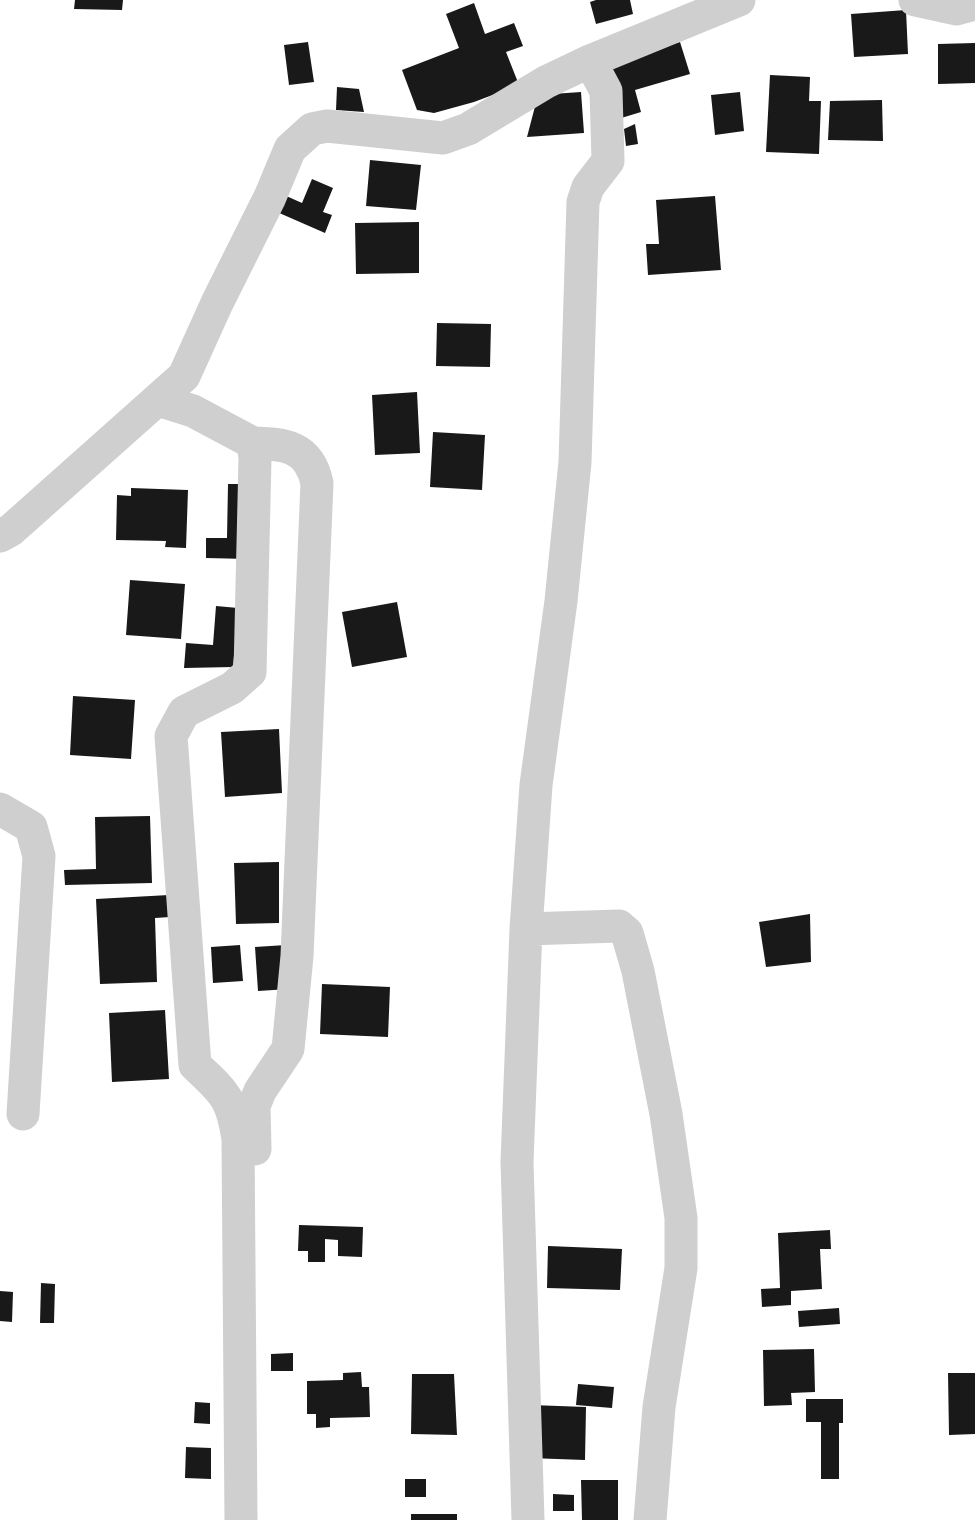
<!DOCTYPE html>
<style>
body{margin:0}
canvas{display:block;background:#fff}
</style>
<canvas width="975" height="1520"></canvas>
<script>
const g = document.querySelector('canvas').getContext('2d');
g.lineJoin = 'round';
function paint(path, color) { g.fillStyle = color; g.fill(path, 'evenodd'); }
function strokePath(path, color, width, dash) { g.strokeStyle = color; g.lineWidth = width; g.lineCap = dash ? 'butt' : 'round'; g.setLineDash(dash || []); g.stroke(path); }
paint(new Path2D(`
 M75,0H123L122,10L74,9Z
 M596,0H630L633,14L596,24L590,2Z
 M474,3L485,34L514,23L523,46L506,52L519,85L474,102L434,113L417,110L402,70L459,48L446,14Z
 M906,10L908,54L854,57L851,14Z
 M308,42L314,82L289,85L284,45Z
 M680,42L690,74L635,90L641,112L618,119L602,65Z
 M975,43V83L938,84V44Z
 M770,75L810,77L809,101H821L819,154L766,152Z
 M337,87L359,89L364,112L336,110Z
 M581,92L584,133L527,137L538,95Z
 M740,92L744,131L715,135L711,95Z
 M882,100L883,141L828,140L830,101Z
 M635,124L638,144L626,146L624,129Z
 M370,160L421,165L416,210L366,206Z
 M312,179L333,188L323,212L332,215L325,233L277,212L284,195L302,203Z
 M715,196L721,270L648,275L646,244H659L656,200Z
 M419,222V273L356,274L355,223Z
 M437,323L491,324L490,367L436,366Z
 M417,392L420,453L375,455L372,395Z
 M433,432L485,435L482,490L430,487Z
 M228,484H250L248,559L206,558V538H227Z
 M131,488L188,490L186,548L165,547L166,541L116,540L117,495L131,496Z
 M130,580L185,584L181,639L126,635Z
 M397,602L407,657L352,667L342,612Z
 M216,606L238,608L233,667L184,668L186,643L213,645Z
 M73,696L135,700L131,759L70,755Z
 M279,729L282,793L225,797L221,732Z
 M150,816L152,883L65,885L64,870L96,869L95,817Z
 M279,862V923L236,924L234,863Z
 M169,895L170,917L155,918L157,982L100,984L96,899Z
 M810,914L811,962L766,967L759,922Z
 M240,945L243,981L213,983L211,947Z
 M286,945L289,989L258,991L255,947Z
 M322,984L390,987L388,1037L320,1034Z
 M165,1010L169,1079L112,1082L109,1013Z
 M299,1225L363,1227L362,1257L338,1256V1240L325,1239V1262H308V1251H298Z
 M830,1230L831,1249H820L822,1289L791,1291V1305L762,1307L761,1289L780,1288L778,1233Z
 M548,1246L622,1249L620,1290L547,1288Z
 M41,1283L55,1284L54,1323H40Z
 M0,1291L13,1292L12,1322L0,1321Z
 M839,1308L840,1324L799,1327L798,1311Z
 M814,1349L815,1392L791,1393L792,1405L764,1406L763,1350Z
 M293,1353V1371H271V1354Z
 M361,1372L362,1387H369L370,1417L330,1418V1427L316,1428V1414H307V1381L343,1380V1373Z
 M948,1373H975V1434L949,1435Z
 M412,1374H454L457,1435L411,1434Z
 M578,1384L614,1387L612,1408L576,1405Z
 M806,1399H843V1423H839V1479H821V1422H806Z
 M195,1402L210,1403V1424L194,1423Z
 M531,1405L586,1407L585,1460L529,1458Z
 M186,1447L211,1448V1479L185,1478Z
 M405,1479H426V1497H405Z
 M581,1480H618V1520H582Z
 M553,1494L574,1495V1511H553Z
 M411,1514H457V1520H411Z`), '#191919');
strokePath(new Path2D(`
 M915,0L956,9L975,4
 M158,400L193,411L253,443L255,458L250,672L232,688L184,712L171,736L195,1065C224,1092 232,1098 238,1139L241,1520
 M253,443C285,444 309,446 317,483L297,956L288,1049L260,1091L254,1106L255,1149
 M0,536L11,530L184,376L217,303L270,197L290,149L312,129L327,126L443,138L468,129L546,82L590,61L739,0
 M0,809L31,827L39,856L23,1114
 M526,929L619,926L627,933L638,971L666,1114L681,1218V1268L659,1407L650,1520
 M528,1520L517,1162L526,929L536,785L561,601L575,462L583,202L588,187L608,161L606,91L590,61`), '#cfcfcf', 33);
</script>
